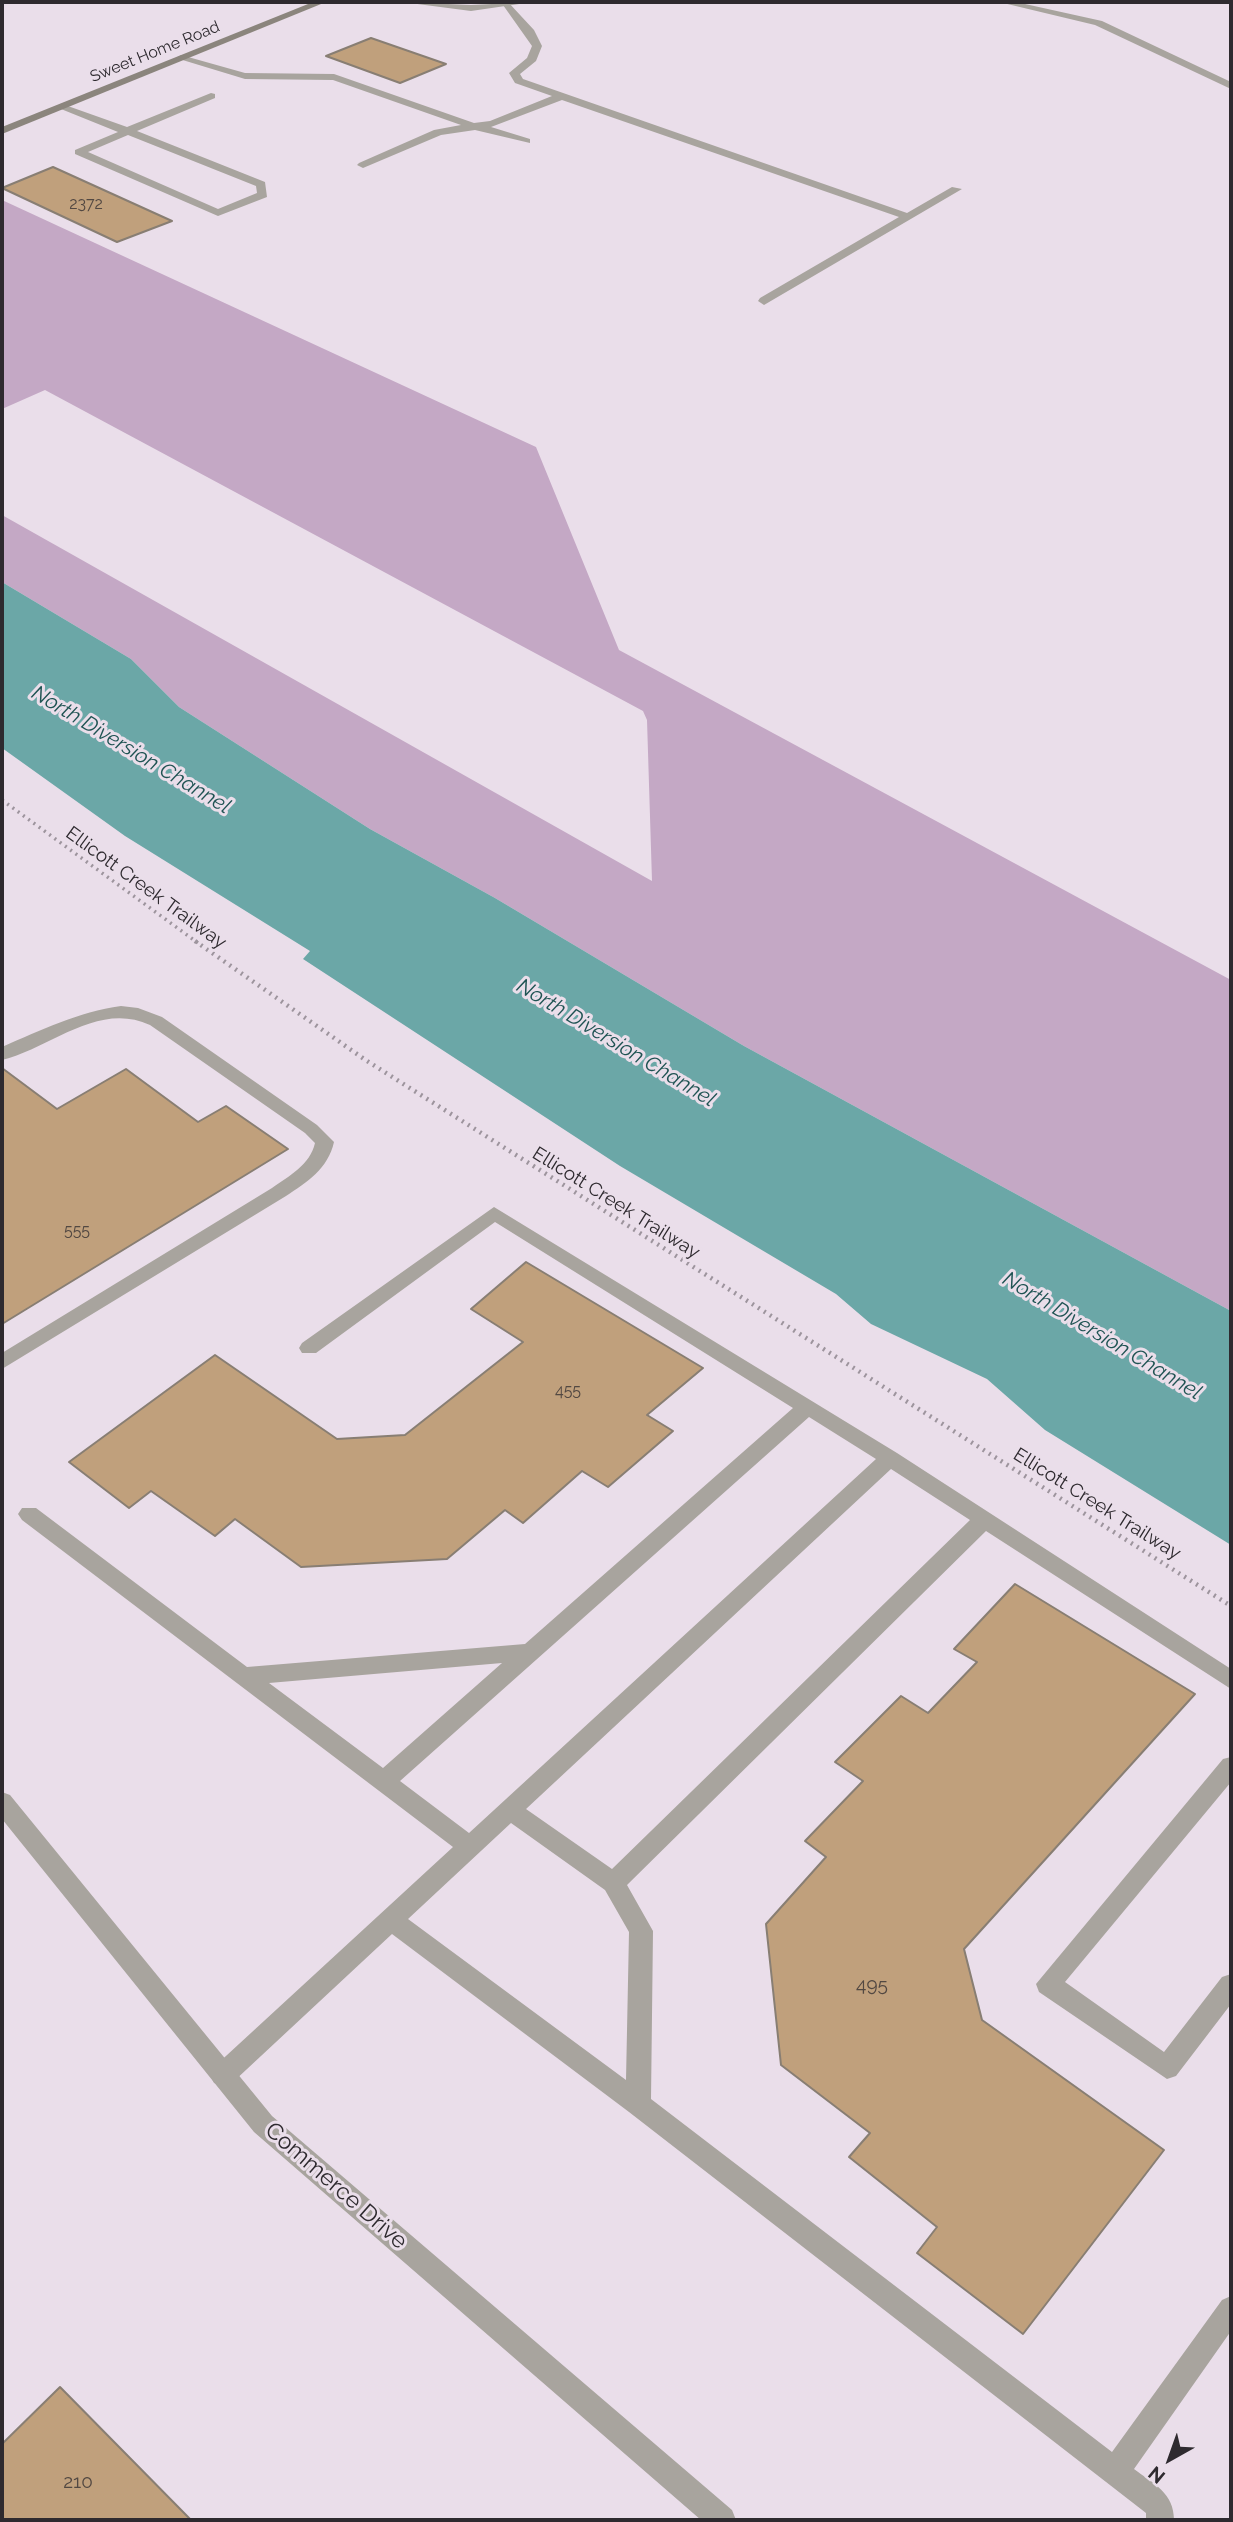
<!DOCTYPE html>
<style>
body{margin:0}
#map{position:relative;width:1233px;height:2522px;overflow:hidden;background:#eadeea;font-family:Raleway,sans-serif}
canvas{display:block}
.frame{position:absolute;inset:0;border:4px solid #2e2a2f;pointer-events:none}
.north{position:absolute;left:1135px;top:2424px;width:70px;height:70px;-webkit-text-stroke:5px #eadeea;paint-order:stroke;rotate:220deg;font-size:19px;font-weight:700;line-height:28px;text-align:center;color:#2e2a2f}
.north::after{content:'';display:block;margin:auto;width:24px;height:32px;background:#2e2a2f;clip-path:polygon(50% 0,100% 100%,50% 72%,0 100%)}
</style>
<div id="map">
<canvas width="1233" height="2522"></canvas>
<div class="frame"></div>
<div class="north">N</div>
</div>
<script>
const g = document.querySelector('canvas').getContext('2d');
g.lineJoin = 'round';
function paint(path, color) { g.fillStyle = color; g.fill(path, 'evenodd'); }
function strokePath(path, color, width, dash) { g.strokeStyle = color; g.lineWidth = width; g.lineCap = dash ? 'butt' : 'round'; g.setLineDash(dash || []); g.stroke(path); }
function drawText(font, color, halo, rows, align = 'center') {
  g.font = font + ' Raleway,sans-serif'; g.lineWidth = 6; g.setLineDash([]); g.textBaseline = 'middle'; g.strokeStyle = halo; g.fillStyle = color; for (const [text, x, y, turn = 0] of rows) {
    g.save(); g.translate(x, y); g.rotate((+turn || 0) * Math.PI / 180); g.textAlign = isNaN(turn) ? turn : align; if (halo) g.strokeText(text, 0, 0); g.fillText(text, 0, 0); g.restore();
  }
}
paint(new Path2D(`
 M2,200L536,447L619,650L1231,980V1311L744,1046L495,898L370,829L179,707L131,659L2,582V515L652,881L647,720L643,711L45,390L2,409Z`), '#c4a8c5');
paint(new Path2D(`
 M2,582L131,659L179,707L370,829L495,898L744,1046L1231,1311V1545L1045,1430L987,1379L871,1324L836,1294L620,1166L303,959L310,951L125,836L2,748Z`), '#6ba7a7');
const building = new Path2D(`
 M371,38L446,64L400,83L326,56Z
 M53,167L172,221L117,242L2,188Z
 M2,1068L57,1109L126,1069L198,1122L226,1106L288,1149L2,1324Z
 M526,1262L703,1368L647,1415L673,1431L608,1487L582,1471L523,1523L505,1510L447,1559L301,1567L235,1519L215,1536L151,1491L129,1508L69,1462L215,1355L337,1439L405,1435L523,1342L471,1309Z
 M1015,1584L1195,1694L964,1949L982,2020L1164,2150L1023,2334L917,2253L937,2227L849,2157L870,2133L781,2065L766,1924L826,1857L805,1841L863,1781L835,1762L901,1696L928,1713L977,1662L954,1649Z
 M60,2387L191,2520H2V2444Z`);
paint(building, '#c0a07c');
strokePath(building, '#887e73', 2);
strokePath(new Path2D(`
 M2,800L198,943`), '#9d949d', 3.5, [2, 4.5]);
strokePath(new Path2D(`
 M195,941L367,1061L1231,1606`), '#9d949d', 4.5, [2, 5]);
paint(new Path2D(`
 M508,2L534,30L542,46L536,61L520,74L523,79L907,213L952,187L962,189L764,305L758,301L760,298L899,217L562,100L491,127L530,139V143L475,130L441,135L363,168L357,165L359,163L434,130L461,125L333,80L245,79L176,58L181,55L245,73L334,74L474,123L490,121L552,96L515,83L509,73L527,58L532,46L503,5Z
 M211,93L215,94V98L137,131L265,182L267,197L218,216L75,154V150L118,132L56,107L65,105L127,127ZM128,135L256,186L257,193L218,209L88,152Z
 M121,1006L138,1008L162,1017L317,1125L334,1142C328,1169 307,1182 286,1196L2,1369V1353L272,1188C289,1176 310,1165 315,1143L305,1133L150,1025C98,1001 51,1048 2,1060V1047C41,1030 78,1012 121,1006Z
 M494,1207L897,1453L1231,1669V1689L986,1531L627,1885L653,1931L651,2099L1112,2452L1222,2300L1231,2296V2331L1134,2469C1154,2484 1174,2493 1174,2520H1146V2513L629,2112L392,1934L232,2083L223,2086L214,2083L210,2075L214,2067L453,1847L22,1520L18,1514L22,1508H36L247,1667L525,1644L793,1408L495,1222L316,1353H302L299,1348L302,1343ZM809,1417L876,1459L469,1833L400,1781ZM891,1469L970,1520L612,1869L526,1809ZM502,1663L383,1768L269,1683ZM511,1823L605,1890L629,1932L626,2080L408,1919Z
 M1231,1757V1782L1065,1982L1164,2052L1222,1977L1231,1974V2004L1176,2076L1167,2079L1039,1992L1036,1984L1223,1759Z`), '#a8a49e');
paint(new Path2D(`
 M2,1792L10,1795L272,2116L732,2510L736,2520H701L254,2132L2,1819Z`), '#a8a49e');
paint(new Path2D(`
 M402,2L471,5L533,2L471,11Z
 M999,2H1016L1102,21L1231,82V89L1095,25Z`), '#a8a49e');
paint(new Path2D(`
 M313,2H326L2,134V127Z`), '#8b857d');
drawText('16px', '#2e2a2f', '#eadeea', [
 ["Sweet Home Road",155,52,-22]
]);
drawText('16px', '#524842', null, [
 ["2372",86,204],
 ["555",77,1231],
 ["455",568,1391]
]);
drawText('19px', '#2e2a2f', '#eadeea', [
 ["Ellicott Creek Trailway",146,888,36],
 ["Ellicott Creek Trailway",616,1203,32],
 ["Ellicott Creek Trailway",1097,1504,32]
]);
drawText('19px', '#524842', null, [
 ["495",872,1985],
 ["210",78,2482]
]);
drawText('italic 21px', '#1f5353', '#eadeea', [
 ["North Diversion Channel",131,750,31],
 ["North Diversion Channel",616,1043,31],
 ["North Diversion Channel",1102,1336,31]
]);
drawText('23px', '#2e2a2f', '#eadeea', [
 ["Commerce Drive",336,2186,41]
]);
</script>
